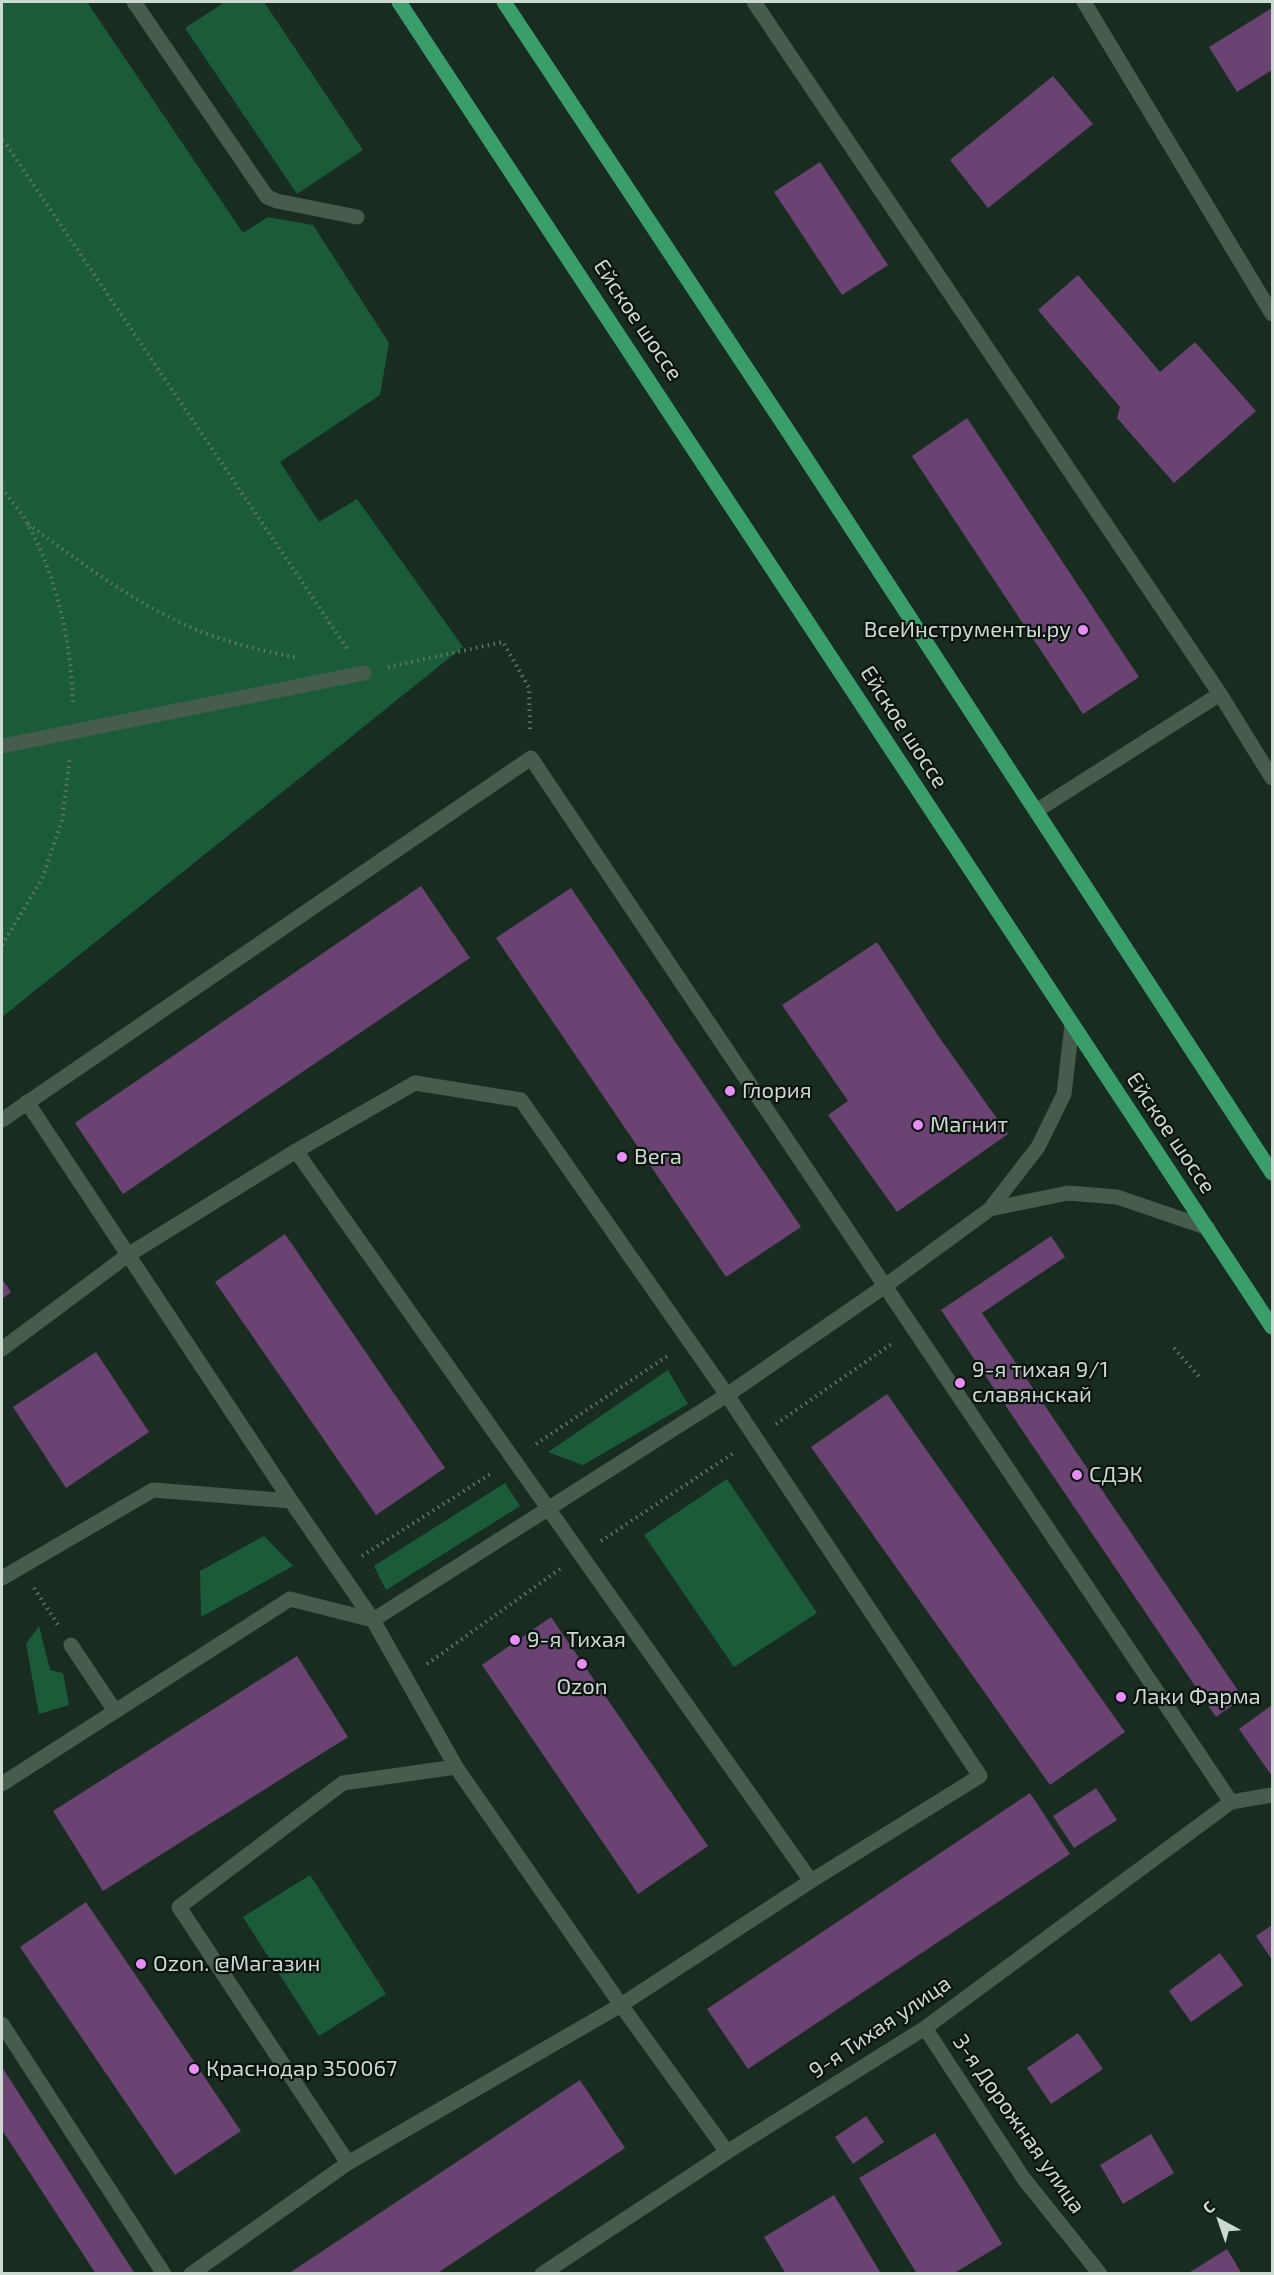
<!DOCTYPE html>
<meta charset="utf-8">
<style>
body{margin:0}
#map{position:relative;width:1274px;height:2275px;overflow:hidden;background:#182d20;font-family:"Exo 2",sans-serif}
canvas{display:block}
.frame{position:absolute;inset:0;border:3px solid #ccd9d1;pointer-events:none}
.north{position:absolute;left:1190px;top:2191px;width:60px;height:60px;-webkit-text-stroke:4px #0a130d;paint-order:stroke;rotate:320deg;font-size:16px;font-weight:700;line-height:24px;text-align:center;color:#ccd9d1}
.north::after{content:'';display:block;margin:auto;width:21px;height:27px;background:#ccd9d1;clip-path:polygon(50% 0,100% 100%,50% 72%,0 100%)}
</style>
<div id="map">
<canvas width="1274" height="2275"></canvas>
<div class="frame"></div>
<div class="north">С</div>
</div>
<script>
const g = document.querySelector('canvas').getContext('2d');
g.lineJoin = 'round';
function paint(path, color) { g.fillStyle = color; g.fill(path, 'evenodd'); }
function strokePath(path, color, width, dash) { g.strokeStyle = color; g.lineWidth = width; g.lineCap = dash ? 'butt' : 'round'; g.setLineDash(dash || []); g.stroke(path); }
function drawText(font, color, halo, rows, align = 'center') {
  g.font = font + ' "Exo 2",sans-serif'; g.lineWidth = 4.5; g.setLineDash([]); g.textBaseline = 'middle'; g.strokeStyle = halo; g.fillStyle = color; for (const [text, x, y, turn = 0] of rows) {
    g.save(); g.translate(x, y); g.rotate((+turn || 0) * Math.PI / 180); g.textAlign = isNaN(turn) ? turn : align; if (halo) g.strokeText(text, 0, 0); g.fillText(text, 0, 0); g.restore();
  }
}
paint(new Path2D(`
 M2,2H87L243,233L268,217L313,225L389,343L380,395L280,462L319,522L357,499L463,647L2,1017Z
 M225,2H264L363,150L297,194L185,28Z
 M668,1370L688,1404L583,1465L548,1452Z
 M727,1479L817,1613L734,1667L644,1535Z
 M505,1483L520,1506L386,1590L374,1566Z
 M264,1536L293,1566L201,1617L200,1571Z
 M39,1626L50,1670L63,1673L69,1705L39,1714L26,1644Z
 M310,1875L386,1994L319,2036L243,1917Z`), '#1a5c39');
paint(new Path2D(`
 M1272,8V70L1237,92L1209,47Z
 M1053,76L1093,124L988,208L950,160Z
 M820,162L888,265L842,295L774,192Z
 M1078,275L1160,372L1195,342L1256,411L1174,483L1117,418L1120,407L1038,310Z
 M967,418L1139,677L1083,714L912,456Z
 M421,886L470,958L123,1194L75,1123Z
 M571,888L801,1227L726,1277L496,938Z
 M877,942L939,1037L1008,1134L897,1212L828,1115L848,1101L782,1005Z
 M285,1234L445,1468L376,1515L215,1282Z
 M1051,1236L1065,1257L982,1313L1243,1698L1216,1717L941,1310Z
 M2,1279L11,1292L2,1299Z
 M96,1352L149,1432L66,1488L13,1407Z
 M887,1394L1125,1732L1050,1785L811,1447Z
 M551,1617L708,1846L638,1894L482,1665Z
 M297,1656L348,1737L103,1891L53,1811Z
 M1272,1705V1776L1239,1729Z
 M1096,1788L1117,1820L1074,1848L1053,1816Z
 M1030,1793L1070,1854L748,2069L707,2009Z
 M86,1902L241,2131L175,2175L20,1947Z
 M1272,1925V1960L1256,1936Z
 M1220,1953L1243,1985L1191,2022L1169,1991Z
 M1078,2033L1103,2069L1051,2104L1027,2068Z
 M2,2067L135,2274H96L2,2130Z
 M580,2080L625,2148L436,2274H288Z
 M866,2116L884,2142L853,2164L835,2137Z
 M935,2133L1002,2244L953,2274H917L859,2178Z
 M1151,2134L1174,2173L1123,2204L1100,2165Z
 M834,2195L880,2272L786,2274L764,2237Z
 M1227,2249L1242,2274H1187Z`), '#6a4372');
strokePath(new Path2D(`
 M2,141L6,144L348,650
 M2,488C10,500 22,513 29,526C58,581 71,643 73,705
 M28,524C78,560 127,598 183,624C220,641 259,650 298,658
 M388,667L503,642L529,688L530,732
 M2,945L42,879L62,820L70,757
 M1174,1348L1201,1379
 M776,1424L893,1343
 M536,1444L669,1355
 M601,1541L735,1452
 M362,1556L492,1473
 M34,1588L58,1625
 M427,1664L560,1569`), '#64766b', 4, [1.5, 4.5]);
strokePath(new Path2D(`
 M134,2L267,197L277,201L357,217
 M27,1102L291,1501L373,1620L456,1767L621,2005L727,2152
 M2,1120L531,758L885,1286
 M296,1151L811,1881
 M2,1349L128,1255L296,1151L415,1083L521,1100L727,1395L980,1776L811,1881L621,2005L348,2163L191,2274
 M2,1578L153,1490L291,1501
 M71,1645L115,1711
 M2,1784L290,1599L373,1620
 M2,2024L164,2274
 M348,2163L179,1907L343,1783L456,1767`), '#465d4e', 15);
strokePath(new Path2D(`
 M2,746L364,673`), '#465d4e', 15);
strokePath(new Path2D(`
 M754,2L1220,694L1272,778
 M1084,2L1272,314
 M1036,811L1220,694
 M990,1209L1068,1193L1117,1197L1208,1228
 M885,1286L1231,1802
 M373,1620L727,1395L885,1286L990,1209L1038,1147L1064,1094L1072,1025
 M925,2028L1024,2179L1100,2274
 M542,2274L727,2152L925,2028L1231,1802L1272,1795`), '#465d4e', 15);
strokePath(new Path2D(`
 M399,2C692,442 981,885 1272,1327
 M504,2L790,434L1272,1173`), '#3a9e6b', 15);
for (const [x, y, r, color] of [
 [1083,630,6,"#e98dfe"],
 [730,1091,6,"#e98dfe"],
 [918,1125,6,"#e98dfe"],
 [622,1157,6,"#e98dfe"],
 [960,1383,6,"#e98dfe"],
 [1077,1475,6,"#e98dfe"],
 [515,1640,6,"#e98dfe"],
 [582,1664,6,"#e98dfe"],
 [1121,1697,6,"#e98dfe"],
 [141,1964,6,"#e98dfe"],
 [194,2069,6,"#e98dfe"]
]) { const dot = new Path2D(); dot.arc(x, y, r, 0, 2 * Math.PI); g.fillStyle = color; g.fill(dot); strokePath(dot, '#0a130d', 2); }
drawText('22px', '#ccd9d1', '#0a130d', [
 ["Ейское шоссе",638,320,56],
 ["Ейское шоссе",904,727,57],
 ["Ейское шоссе",1171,1133,56],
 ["9-я Тихая улица",880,2027,-34],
 ["3-я Дорожная улица",1019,2124,55]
]);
drawText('22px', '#ccd9d1', '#0a130d', [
 ["ВсеИнструменты.ру",1071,630,"right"],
 ["Глория",742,1091],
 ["Магнит",930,1125],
 ["Вега",634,1157],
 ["9-я тихая 9/1",972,1370],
 ["славянскай",972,1395],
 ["СДЭК",1089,1475],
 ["9-я Тихая",527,1640],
 ["Ozon",582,1687,"center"],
 ["Лаки Фарма",1133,1697],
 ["Ozon. @Магазин",153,1964],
 ["Краснодар 350067",206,2069]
], 'left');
</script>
